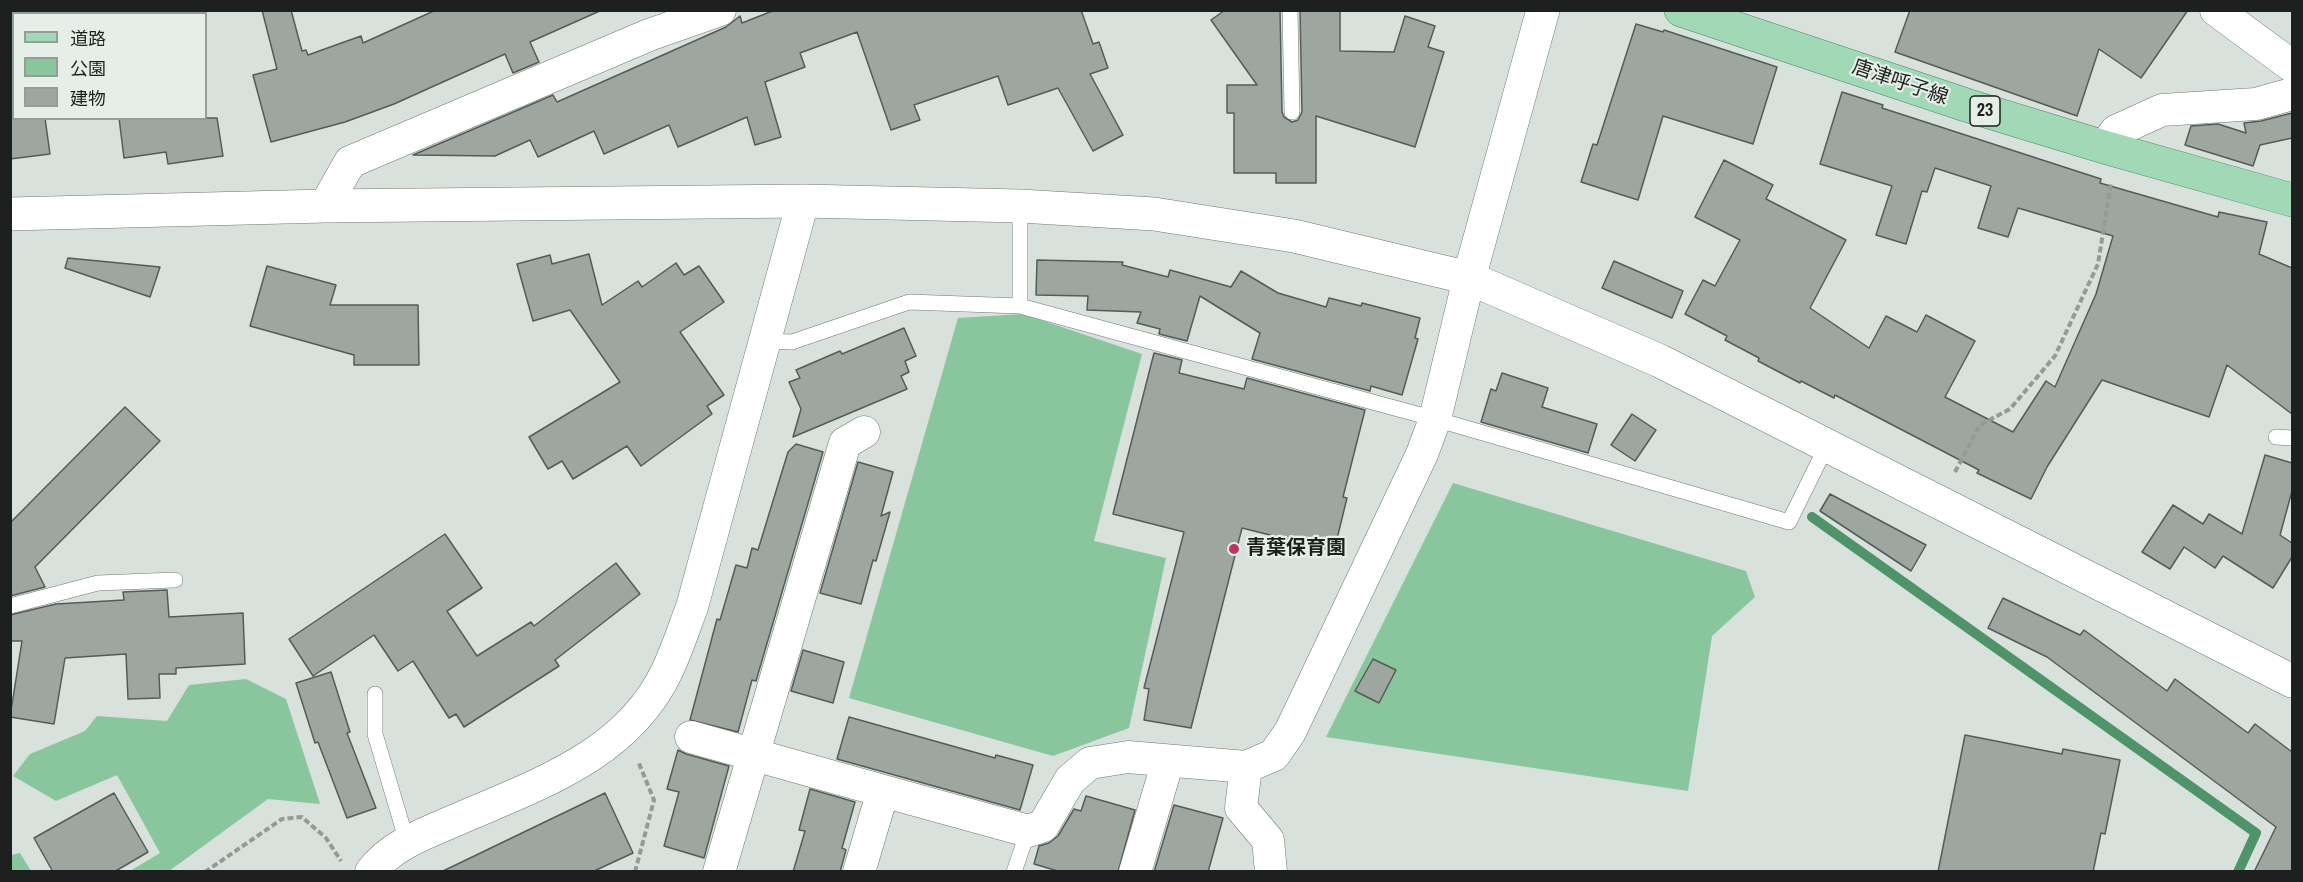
<!DOCTYPE html>
<meta charset="utf-8">
<style>
body{margin:0}
#map{position:relative;width:2303px;height:882px;overflow:hidden;background:#d8e1db;font-family:"Archivo Narrow","Noto Sans JP",sans-serif}
canvas{display:block}
.frame{position:absolute;inset:0;border:12px solid #1d201e;pointer-events:none}
.legend{position:absolute;left:12px;top:12px;width:195px;height:108px;box-sizing:border-box;background:#e6eee8;border:2px solid #969c97;margin:0;padding:8px 10px;list-style:none;font-size:18px;color:#1d201e}
.legend li{display:flex;align-items:center;gap:12px;height:30px}
.legend b{width:30px;border:2px solid #969c97}
</style>
<div id="map">
<canvas width="2303" height="882"></canvas>
<div class="frame"></div>
<ul class="legend">
<li><b style="height:8px;background:#a1d9b6"></b>道路</li>
<li><b style="height:16px;background:#89c69d"></b>公園</li>
<li><b style="height:16px;background:#9ea6a0"></b>建物</li>
</ul>
</div>
<script>
const g = document.querySelector('canvas').getContext('2d');
g.lineJoin = 'round';
function paint(path, color) { g.fillStyle = color; g.fill(path, 'evenodd'); }
function strokePath(path, color, width, dash) { g.strokeStyle = color; g.lineWidth = width; g.lineCap = dash ? 'butt' : 'round'; g.setLineDash(dash || []); g.stroke(path); }
function drawText(font, color, halo, rows, align = 'center') {
  g.font = font + ' "Archivo Narrow","Noto Sans JP",sans-serif'; g.lineWidth = 4.5; g.setLineDash([]); g.textBaseline = 'middle'; g.strokeStyle = halo; g.fillStyle = color; for (const [text, x, y, turn = 0] of rows) {
    g.save(); g.translate(x, y); g.rotate((+turn || 0) * Math.PI / 180); g.textAlign = isNaN(turn) ? turn : align; if (halo) g.strokeText(text, 0, 0); g.fillText(text, 0, 0); g.restore();
  }
}
paint(new Path2D(`
 M1023,314L1142,354L1094,541L1166,558L1129,728L1053,756L849,698L958,318Z
 M1453,483L1746,571L1755,597L1712,636L1688,791L1326,737Z
 M246,679L286,699L320,804L268,799L169,871H130L160,853L117,775L56,801L13,776L30,754L85,731L97,716L167,721L189,685Z
 M20,853L31,871H11V855Z`), '#89c69d');
strokePath(new Path2D(`
 M1812,517L2256,833L2238,872`), '#4f9468', 10);
const building = new Path2D(`
 M262,10H291L302,51L306,50L308,55L361,36L363,43L436,10H602L530,42L539,62L513,73L505,54L394,104L345,122L271,142L253,75L277,69Z
 M775,10H1081L1093,44L1099,42L1108,68L1090,74L1123,135L1093,151L1058,88L1008,105L998,76L914,105L920,120L891,130L857,32L800,53L805,67L765,82L781,137L755,145L747,117L678,147L669,125L604,154L594,131L538,157L530,140L495,156L413,155L553,95L557,102L726,27L740,16L742,23Z
 M1225,10H1280L1282,112L1284,117L1292,122L1298,120L1302,112L1300,10H1340V51L1394,52L1405,16L1435,26L1428,47L1444,52L1415,147L1316,116V183H1276V173H1234V113H1227V85H1257L1211,20Z
 M1910,10H2188L2141,78L2099,49L2077,116L1895,52Z
 M1636,24L1663,32L1664,30L1777,67L1753,144L1663,116L1638,200L1581,182L1593,144L1597,145Z
 M1842,92L1883,105L1882,108L2101,179L2100,183L2218,217L2219,212L2267,222L2259,254L2292,268V414L2227,365L2209,417L2102,380L2047,467L2031,499L1977,473L1979,470L1835,395L1834,398L1801,381L1800,383L1758,361L1759,358L1725,340L1727,336L1685,314L1703,280L1715,286L1740,240L1695,217L1724,160L1773,185L1766,199L1846,240L1810,308L1869,348L1886,316L1917,332L1926,315L1975,341L1945,397L2013,432L2046,381L2055,387L2096,294L2113,236L2018,208L2008,237L1978,228L1991,186L1935,168L1927,192L1922,191L1906,244L1876,235L1892,186L1820,164Z
 M2292,113V138L2260,145L2253,166L2185,145L2191,126L2218,124L2246,133L2244,123L2261,121Z
 M10,118H45L50,154L10,159Z
 M119,118H217L223,156L168,164L166,152L124,158Z
 M589,254L602,305L638,281L642,287L676,263L684,275L699,266L724,302L680,332L724,395L707,406L712,414L641,466L627,446L573,479L562,461L548,469L529,437L620,382L570,310L533,321L517,264L550,255L552,264Z
 M68,258L160,267L150,297L65,268Z
 M1037,260L1123,262L1122,265L1168,277L1170,270L1231,287L1241,271L1278,293L1326,307L1329,298L1361,306L1362,303L1420,318L1415,338L1418,339L1402,395L1371,386L1370,391L1252,359L1260,333L1200,296L1187,341L1159,334L1160,329L1137,323L1141,312L1087,310L1088,296L1036,295Z
 M1614,261L1683,291L1672,318L1602,288Z
 M267,266L336,285L330,305H418L419,365H354V355L250,326Z
 M904,328L916,356L905,361L909,372L901,376L907,389L793,437L801,409L789,382L800,378L796,370L840,351L842,354Z
 M1154,353L1182,360L1179,373L1244,389L1247,378L1365,410L1343,497L1347,498L1334,551L1242,528L1191,728L1144,720L1149,689L1144,688L1184,532L1113,514Z
 M1502,373L1548,388L1542,407L1597,424L1588,453L1481,422L1491,389L1496,391Z
 M125,407L160,441L35,567L45,587L10,596V521L11,522Z
 M1632,414L1656,430L1635,461L1611,445Z
 M796,444L823,452L756,681L752,680L738,732L690,720L717,619L720,620L736,565L747,568L752,548L758,550L788,452Z
 M2265,455L2292,463V491L2280,535L2292,543V557L2273,588L2223,556L2215,568L2184,547L2170,569L2142,552L2173,505L2203,524L2209,514L2242,534Z
 M858,462L893,472L881,516L890,512L876,561L873,560L861,604L820,593Z
 M1830,494L1926,545L1911,571L1820,511Z
 M445,534L482,588L447,611L477,656L531,622L534,626L616,563L640,594L555,660L559,666L464,727L456,714L449,718L413,661L398,671L374,635L313,676L289,639Z
 M167,590L169,617L243,613L245,664L176,668V674H159L160,698L128,699L126,654L65,658L54,724L10,717L22,641H10V615L56,604L124,600L123,592Z
 M2003,598L2080,635L2084,630L2167,691L2175,679L2248,733L2255,724L2292,752V872H2254L2276,827L2047,657L1988,628Z
 M803,650L844,662L833,703L791,691Z
 M1373,659L1396,670L1379,703L1355,691Z
 M331,672L350,732L347,733L376,808L347,818L318,742L315,743L296,683Z
 M849,717L995,758L996,755L1033,765L1020,810L837,759Z
 M1965,735L2062,754L2063,749L2120,760L2105,834L2101,833L2093,872H1938Z
 M678,750L686,754L729,766L704,858L664,846L679,792L667,789Z
 M810,789L855,802L842,848L846,850L840,872H793L805,831L799,830Z
 M114,793L148,852L114,872H53L34,838Z
 M605,793L633,853L592,872H441Z
 M1086,796L1135,810L1118,872H1061L1034,864L1039,846L1049,843L1058,836L1074,809L1081,811Z
 M1174,805L1223,818L1208,872H1154Z`);
paint(building, '#9ea6a0');
strokePath(building, '#555c57', 1.5);
const lane = new Path2D(`
 M1290,10L1292,112
 M10,94L14,93
 M1020,306V206
 M766,341L792,342L909,302L1020,306L1435,419L1789,522L1827,445
 M2276,437L2292,438
 M10,606L98,583L175,580
 M375,694V734L407,842
 M1014,872L1028,831`);
const street = new Path2D(`
 M2216,10L2292,66
 M2104,147L2116,131L2162,110L2256,104L2292,94
 M325,206L350,162L649,35L720,10
 M691,737L883,791
 M1246,767L1241,808L1268,840L1271,872
 M371,872C391,845 426,833 456,820C536,785 627,756 667,671C677,650 684,628 692,607L803,201
 M719,872L845,443L864,432
 M859,872L883,791L1028,831L1043,826L1070,780L1090,763L1128,757L1246,767L1274,755L1290,732L1422,454L1435,419L1469,278
 M1135,872L1168,761`);
const secondary = new Path2D(`
 M10,214L325,206L803,201L1020,206L1154,214L1294,236L1469,278L1660,361L2292,681
 M1469,278L1543,10`);
const primary = new Path2D(`
 M1681,10L1966,105L2104,147L2292,200`);
strokePath(lane, '#707872', 16);
strokePath(street, '#707872', 33);
strokePath(secondary, '#707872', 34);
strokePath(primary, '#4a8762', 34);
strokePath(new Path2D(`
 M1955,472L1980,425L2010,409L2055,356L2098,264L2111,183
 M205,872L282,819L302,817L326,838L341,861
 M635,872L654,800L638,761`), '#949a96', 4, [6, 3]);
strokePath(lane, '#fff', 15);
strokePath(street, '#fff', 32);
strokePath(secondary, '#fff', 33);
strokePath(primary, '#a1d9b6', 33);
for (const [x, y, r, color] of [
 [1234,549,6,"#bf3263"]
]) { const dot = new Path2D(); dot.arc(x, y, r, 0, 2 * Math.PI); g.fillStyle = color; g.fill(dot); strokePath(dot, '#e6eee8', 2); }
for (const [x, y, w] of [
 [1985,111,30]
]) { const box = new Path2D(); box.roundRect(x - w / 2, y - 15, w, 30, 4.5); g.fillStyle = '#e6eee8'; g.fill(box); strokePath(box, '#1d201e', 1.5); }
drawText('bold 18px', '#1d201e', null, [
 ["23",1985,111]
]);
drawText('20px', '#1d201e', '#e6eee8', [
 ["唐津呼子線",1900,83,19]
]);
drawText('bold 20px', '#1d201e', '#e6eee8', [
 ["青葉保育園",1246,549]
], 'left');
</script>
